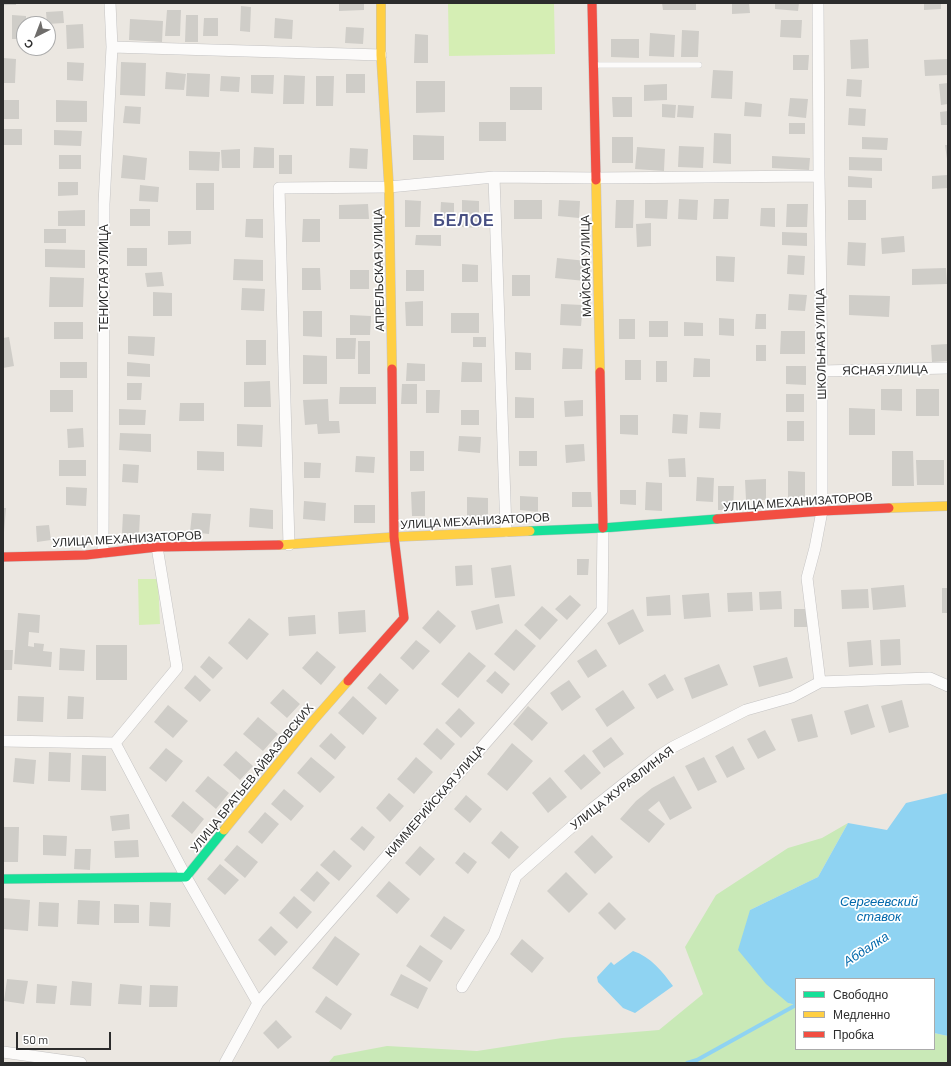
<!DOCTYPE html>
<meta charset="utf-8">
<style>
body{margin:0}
#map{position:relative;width:951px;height:1066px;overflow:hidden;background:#ebe7e1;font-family:Barlow,sans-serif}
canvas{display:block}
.frame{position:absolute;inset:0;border:4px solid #2c2c2c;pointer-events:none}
.legend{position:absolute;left:795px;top:978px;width:140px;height:72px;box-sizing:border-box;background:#fff;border:1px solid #ababab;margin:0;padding:5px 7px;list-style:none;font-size:12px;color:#2c2c2c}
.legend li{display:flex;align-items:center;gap:8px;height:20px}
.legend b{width:20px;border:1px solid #ababab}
.north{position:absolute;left:16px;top:16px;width:40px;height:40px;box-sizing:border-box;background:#fff;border:1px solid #ababab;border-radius:50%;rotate:222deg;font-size:11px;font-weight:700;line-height:16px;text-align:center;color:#2c2c2c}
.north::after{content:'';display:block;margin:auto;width:14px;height:18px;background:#6f6d6b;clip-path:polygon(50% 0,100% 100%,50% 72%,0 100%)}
.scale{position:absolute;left:16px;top:1032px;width:95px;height:18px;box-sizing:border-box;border:2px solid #2c2c2c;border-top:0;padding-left:5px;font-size:12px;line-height:14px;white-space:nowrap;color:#2c2c2c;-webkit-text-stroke:3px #fff;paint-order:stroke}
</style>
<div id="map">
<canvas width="951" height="1066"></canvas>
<div class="frame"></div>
<ul class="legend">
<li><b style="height:5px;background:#16e098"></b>Свободно</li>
<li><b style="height:5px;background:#ffcf43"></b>Медленно</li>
<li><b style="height:5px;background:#f24e42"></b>Пробка</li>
</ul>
<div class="north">С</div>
<div class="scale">50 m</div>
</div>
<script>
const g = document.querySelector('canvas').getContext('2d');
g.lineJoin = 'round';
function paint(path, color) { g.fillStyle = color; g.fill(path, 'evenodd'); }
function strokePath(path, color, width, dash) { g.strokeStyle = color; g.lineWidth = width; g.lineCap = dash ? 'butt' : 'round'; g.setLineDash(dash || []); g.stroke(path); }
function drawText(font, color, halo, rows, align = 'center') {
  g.font = font + ' Barlow,sans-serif'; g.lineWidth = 3.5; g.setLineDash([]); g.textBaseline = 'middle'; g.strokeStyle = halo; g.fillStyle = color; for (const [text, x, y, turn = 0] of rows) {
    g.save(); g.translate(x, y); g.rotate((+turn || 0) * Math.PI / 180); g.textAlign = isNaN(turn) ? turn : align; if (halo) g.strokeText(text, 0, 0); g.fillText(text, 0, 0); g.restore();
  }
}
paint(new Path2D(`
 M848,823L818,877L750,910L788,1003L796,1005V1049H934V1033L948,1036V1063H328L334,1056L387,1046L477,1051L562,1038L659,1030L703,994L685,947L716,895L788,848L822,838Z`), '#c9e9b7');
paint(new Path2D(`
 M448,3H554L555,54L449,56Z
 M138,579H158L160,624L139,625Z`), '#d5eeb4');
paint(new Path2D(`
 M948,793V1036L934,1033V979H796V1005L788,1003L766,984L738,950L750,910L818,877L848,823L887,830L906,803Z
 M633,951C651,957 662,971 673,986L635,1013L623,1008L598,982L597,977L611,962L614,965Z`), '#8fd3f2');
strokePath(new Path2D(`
 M687,1063L697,1060L796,1005`), '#8fd3f2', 4);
paint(new Path2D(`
 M3,3H16V5H3Z
 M339,3H364V10L339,11Z
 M662,3H696V10H663Z
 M749,3L750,13L732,14V4Z
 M775,3H799L798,11L775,9Z
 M924,3H941V9L924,10Z
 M241,6L251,7L250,32L240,31Z
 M167,10H181L180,36H165Z
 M63,11L64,23L47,24L46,12Z
 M12,15L26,16V24H24V39H12Z
 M186,15H198V42H185Z
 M204,18H218V36H203Z
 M275,18L293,20L292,39L274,38Z
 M130,19L163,21L162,42L129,40Z
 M781,20H802L801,38L780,37Z
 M83,24L84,48L67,49L66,25Z
 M346,27L364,28L363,44L345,43Z
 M682,30L699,31L698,57H681Z
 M650,33L675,35L674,57L649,56Z
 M415,34L428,35V63H414Z
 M611,39H639V58L611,57Z
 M868,39L869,68L851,69L850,40Z
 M793,55H809L808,70H793Z
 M3,58L16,59L15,83H3Z
 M948,59V75L925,76L924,60Z
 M67,62L84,63L83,81L67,80Z
 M121,62L146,63L145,96L120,95Z
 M713,70L733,71L732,99L711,98Z
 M166,72L186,74L184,90L165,89Z
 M187,73L210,74L209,97L186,96Z
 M346,74H365V93H346Z
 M251,75H274L273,94L251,93Z
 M284,75L305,76L304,104H283Z
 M221,76L240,77L239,92L220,91Z
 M316,76H334L333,106H316Z
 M847,79L862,80L861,97L846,96Z
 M416,81H445V112L416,113Z
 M948,83V104L941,105L939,84Z
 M667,84V100L644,101V85Z
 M510,87H542V110H510Z
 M612,97H632V117H613Z
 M790,98L808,99L806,118L788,116Z
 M3,100H19V119H3Z
 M56,100L87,101V122H56Z
 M745,102L762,104L761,117L744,116Z
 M662,104L676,105L675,118L662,117Z
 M678,105L694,106L693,118L677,117Z
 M125,106L141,107L140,124L123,123Z
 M849,108L866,109L865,126L848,125Z
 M948,111V125H941L940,112Z
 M479,122H506V141H479Z
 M789,123H805V134H789Z
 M3,129H22V145H3Z
 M54,130L82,131L81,146L54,145Z
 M714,133L731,134V164L713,163Z
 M413,135L444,136V160H413Z
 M612,137H633V163H612Z
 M862,137L888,138L887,150L862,149Z
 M945,145H948V159H947Z
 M679,146L704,147L703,168L678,167Z
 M254,147L274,148V168H253Z
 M637,147L665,149L664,171L635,169Z
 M350,148L368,149L367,169L349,168Z
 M240,149V168H222L221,150Z
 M189,151L220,152L219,171L189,170Z
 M59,155H81V169H59Z
 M123,155L147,158L145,180L121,178Z
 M279,155H292V174H279Z
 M772,156L810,158L809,170L772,168Z
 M849,157L882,158V171L849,170Z
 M948,175V188L932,189V176Z
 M848,176L872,178V188L848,187Z
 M58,182H78V195L58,196Z
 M196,183H214V210H196Z
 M140,185L159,187L158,202L139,201Z
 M679,199L698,200L697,220L678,219Z
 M714,199H729L728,219H713Z
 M405,200L421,201L420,227H405Z
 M462,200L479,201V228L462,227Z
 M514,200H542V219H514Z
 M559,200L580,201L579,218L558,216Z
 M616,200H634L633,228H615Z
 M645,200H668L667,219L645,218Z
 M848,200H866V220H848Z
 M441,202L454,203V222L440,221Z
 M368,204L369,219H339V205Z
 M787,204H808L807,227H786Z
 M761,208H775V227L760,226Z
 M130,209H150V226H130Z
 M85,210V226H58V211Z
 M246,219H263V238L245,237Z
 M303,219H320V242H302Z
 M651,223V246L637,247L636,224Z
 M44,229H66V243H44Z
 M168,231H191V244L168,245Z
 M782,232L807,233V246L782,245Z
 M416,235H441V246L415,245Z
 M904,236L905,252L882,254L881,238Z
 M848,242L866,243L865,266L847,265Z
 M127,248H147V266H127Z
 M45,249L85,250V268L45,267Z
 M788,255L805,256L804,275L787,274Z
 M716,256L735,257L734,282L716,281Z
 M557,258L587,261L585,281L555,278Z
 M234,259L263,260V281L233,280Z
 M462,264L478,265V282H462Z
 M302,268H320L321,290H302Z
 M946,268L947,284L912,285V269Z
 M350,270H369V289H350Z
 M406,270H424V291H406Z
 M162,272L164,286L147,287L145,273Z
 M512,275H530V296H512Z
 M50,277L84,278L83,307H49Z
 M242,288L265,289L264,311L241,310Z
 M153,292L172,293V316H153Z
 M789,294L807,295L805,311L788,310Z
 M849,295L890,296L889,317L849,315Z
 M423,301V326H406L405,302Z
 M561,304L583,305L581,326L560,325Z
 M303,311H322V337L303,336Z
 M451,313H479V333H451Z
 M756,314H766V329H755Z
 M350,315L371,316L370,335H350Z
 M719,318L734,319V336L719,335Z
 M619,319H635V339H619Z
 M649,321H668V337H649Z
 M54,322H83V339H54Z
 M684,322L703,323V336H684Z
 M781,331H805V354H780Z
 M128,336L155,337L154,356L128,354Z
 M9,337L14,366L3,368V338Z
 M473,337H486V347H473Z
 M336,338H356L355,359H336Z
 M246,340H266V365H246Z
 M358,341H370V374H358Z
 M948,344V361L932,362L931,345Z
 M756,345H766V361H756Z
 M563,348L583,349L582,369H562Z
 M515,352L531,353V370H515Z
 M303,355L327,356V384H303Z
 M694,358L710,359V377H693Z
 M625,360H641V380H625Z
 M656,361H667V382H656Z
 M60,362H87V378H60Z
 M127,362L150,364V377L127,376Z
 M462,362L482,363V382H461Z
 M407,363L425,364V381H406Z
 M786,366H806V385L786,384Z
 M270,381L271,407H244V382Z
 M127,383H142L141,400H127Z
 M402,384H417V404H401Z
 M340,387H376V404H339Z
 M881,389H902V411L881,410Z
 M916,389H939V416H916Z
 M50,390H73V412H50Z
 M426,390H440L439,413H426Z
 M786,394H804V412H786Z
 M515,397L534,398V418H515Z
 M328,399L329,421H339L340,433L318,434L317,424L305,425L303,400Z
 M583,400V416L565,417L564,401Z
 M180,403H204V421H179Z
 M849,408L875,409V435H849Z
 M119,409L146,410L145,425H119Z
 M461,410H479V425H461Z
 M700,412L721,413L720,429L699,428Z
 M673,414L688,415L687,434L672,433Z
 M620,415H638V435L620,434Z
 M787,421H804V441H787Z
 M237,424L263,425L262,447L237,446Z
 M83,428L84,447L68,448L67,429Z
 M120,433L151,434V452L119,450Z
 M459,436L481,437L480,453L458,451Z
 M584,444L585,461L566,463L565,445Z
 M197,451L224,452V471L197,470Z
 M410,451H424V471H410Z
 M519,451H537V466H519Z
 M892,451H913L914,486H892Z
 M356,456L375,457L374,473L355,472Z
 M685,458L686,477H669L668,459Z
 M59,460H86V476H59Z
 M916,460H944V485H917Z
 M304,462L321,463L320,478H304Z
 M123,464L139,465L138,483L122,482Z
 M788,471L805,472V497H788Z
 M697,477L714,478L713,502L696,501Z
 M766,479V500H746L745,480Z
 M646,482L662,483V511L645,510Z
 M718,486H734L733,510H718Z
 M66,487L87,488L86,506L66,505Z
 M620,490H636V505L620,504Z
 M425,491V516H412L411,492Z
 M572,492H591L592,507H572Z
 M520,496L538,497V512L520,510Z
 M467,497L488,498V518H467Z
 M304,501L326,503L325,521L303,519Z
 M354,505H375V523H354Z
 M3,508H6L4,532H3Z
 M250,508L273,510V529L249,527Z
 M192,513L211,514L209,534L190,532Z
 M123,514L140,515L139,534L122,533Z
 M49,525L51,540L37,542L36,526Z
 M577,559H589L588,575H577Z
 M472,565L473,585L456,586L455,566Z
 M511,565L515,596L495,598L491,568Z
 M904,585L906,607L873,610L871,588Z
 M942,588H948V613H942Z
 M868,589L869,608L842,609L841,590Z
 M781,591L782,609L760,610L759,592Z
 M752,592L753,611L728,612L727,593Z
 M709,593L711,617L684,619L682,595Z
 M570,595L581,605L567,620L555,609Z
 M670,595L671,615L647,616L646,597Z
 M499,604L503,623L476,630L471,611Z
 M542,606L558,620L540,640L524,625Z
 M633,609L644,631L619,645L607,623Z
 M794,609H808V627H794Z
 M365,610L366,632L339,634L338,612Z
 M438,610L456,626L440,644L422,628Z
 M18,613L40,615L39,633L29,632L28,646L34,647V643L44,644L43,651L52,652L51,667L14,664Z
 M315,615L316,634L289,636L288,617Z
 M249,618L269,634L247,660L228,643Z
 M516,629L536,646L514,671L494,654Z
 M900,639L901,665L881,666L880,640Z
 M416,640L430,651L413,670L400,658Z
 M871,640L873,665L849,667L847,642Z
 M96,645H127V680H96Z
 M60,648L85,650L84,671L59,670Z
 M596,649L607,666L588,678L577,661Z
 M3,650H13L12,670H3Z
 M317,651L336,667L321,685L302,668Z
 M469,652L486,666L458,698L441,684Z
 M209,656L223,668L213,679L200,667Z
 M787,657L793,678L759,687L753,666Z
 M719,664L728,685L692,699L684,678Z
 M495,671L510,684L502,694L486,681Z
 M380,673L399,690L386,705L367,688Z
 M665,674L674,690L657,699L648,684Z
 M195,675L211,690L200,702L184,688Z
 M569,680L581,697L562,711L550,693Z
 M283,689L300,704L287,718L270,703Z
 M623,690L635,708L607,727L595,709Z
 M18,696L44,697L43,722L17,721Z
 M68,696L84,697L83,719H67Z
 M353,696L377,718L363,735L338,713Z
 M902,700L909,727L889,733L881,706Z
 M868,704L875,727L851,735L844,711Z
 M168,705L188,721L173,738L154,722Z
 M528,706L548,723L532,741L513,724Z
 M459,708L475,723L461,738L445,723Z
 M812,714L818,737L798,742L791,719Z
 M258,717L278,734L263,751L243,734Z
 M437,728L455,744L441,760L423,744Z
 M765,730L776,750L758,759L747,739Z
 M331,733L346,747L335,760L319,746Z
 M611,737L624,754L604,768L592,751Z
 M512,743L533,761L507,791L487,774Z
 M733,746L745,769L727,778L715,756Z
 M166,748L183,761L166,782L149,768Z
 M236,751L253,766L240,780L223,765Z
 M49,752L71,753L70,782L48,781Z
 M584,754L601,773L581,790L564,771Z
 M82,755L106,756V791L81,790Z
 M311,757L335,777L320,793L297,773Z
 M416,757L433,772L414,794L397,779Z
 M704,757L717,782L698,791L685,766Z
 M15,758L36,760L34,784L13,782Z
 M208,776L229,793L216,809L195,791Z
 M674,776L692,808L670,820L659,801L648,810L665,824L649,843L620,819L636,801L652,788Z
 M550,777L567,797L548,813L532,793Z
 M284,789L304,806L291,821L271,804Z
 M389,793L404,806L390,822L376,808Z
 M466,795L482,809L470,823L454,809Z
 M183,801L204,819L192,834L171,816Z
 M265,812L279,824L262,844L248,832Z
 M129,814L130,829L112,831L110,816Z
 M362,826L375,837L364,851L350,839Z
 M3,827H19L18,862H3Z
 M501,831L519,847L509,859L491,843Z
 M43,835L67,836L66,856L43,855Z
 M592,835L613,857L595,874L574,852Z
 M138,840L139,857L115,858L114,841Z
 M237,845L258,862L245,878L224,860Z
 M420,846L435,859L420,876L405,863Z
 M75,849H91L90,870L74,869Z
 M334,850L352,866L339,881L320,865Z
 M464,852L477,862L468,874L455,863Z
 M220,864L239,880L225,895L207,879Z
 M317,871L330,883L314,902L300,890Z
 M566,872L588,894L569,913L547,891Z
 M389,881L410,899L397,914L376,896Z
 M294,896L312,912L297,929L279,913Z
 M3,898L30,900L28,931L3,929Z
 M78,900L100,901L99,925L77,924Z
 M39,902L59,903L58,927L38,926Z
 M150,902L171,903L170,927L149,926Z
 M609,902L626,919L615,930L598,913Z
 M114,904L139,905V923H114Z
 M444,916L465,930L451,950L430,936Z
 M271,926L288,942L275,956L258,940Z
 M335,936L360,954L337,986L312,968Z
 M522,939L544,958L532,973L510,954Z
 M420,945L443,961L430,982L406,966Z
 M401,974L428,988L418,1009L390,995Z
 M7,979L28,981L24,1004L4,1001Z
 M72,981L92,983L91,1006L70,1005Z
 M37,984L57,986L55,1004L36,1003Z
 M120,984L142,986L141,1005L118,1004Z
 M150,985L178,986L177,1007H149Z
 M326,996L352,1014L341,1030L315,1012Z
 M276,1020L292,1037L278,1049L263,1033Z`), '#cfcdc8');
const lane = new Path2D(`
 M594,65H699`);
const street = new Path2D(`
 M818,3L819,176L822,371V511L815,548L807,578L820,682
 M112,47L381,55
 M494,177L506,531
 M822,371L948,368
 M289,545L279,188L389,187L494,177L596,178L819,176
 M103,552L104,204L112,47L110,3
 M3,741L115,743
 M115,743L186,877L258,1003
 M115,743L177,668L157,547
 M462,987L494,935L516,876L592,809L659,756L673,747L746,710L792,697L820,682L930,678L948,686
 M3,1052L81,1063
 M225,1063L258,1003L602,610L603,528`);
const fast = new Path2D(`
 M530,531L603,528L717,519
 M3,879L186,877L224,830`);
const slow = new Path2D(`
 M381,3V55L389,187L392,369
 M596,180L600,372
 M889,508L948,506
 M279,545L394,537L530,531
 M224,830L312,722L348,681`);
const jam = new Path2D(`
 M592,3L596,180
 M600,372L603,528
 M717,519L822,511L889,508
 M3,557L86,555L157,547L279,545
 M348,681L404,618L394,537L392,369`);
strokePath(lane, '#c4c3c3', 6);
strokePath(street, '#c4c3c3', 12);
strokePath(fast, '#c4c3c3', 10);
strokePath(slow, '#c4c3c3', 10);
strokePath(jam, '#c4c3c3', 10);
strokePath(lane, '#fcfbfa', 5.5);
strokePath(street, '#fcfbfa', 11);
strokePath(fast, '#16e098', 9);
strokePath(slow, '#ffcf43', 9);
strokePath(jam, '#f24e42', 9);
drawText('12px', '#2c2c2c', '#fff', [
 ["МАЙСКАЯ УЛИЦА",586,266,-91],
 ["АПРЕЛЬСКАЯ УЛИЦА",379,270,-91],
 ["ТЕНИСТАЯ УЛИЦА",104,278,-90],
 ["ШКОЛЬНАЯ УЛИЦА",821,344,-91],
 ["ЯСНАЯ УЛИЦА",885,370,-1],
 ["УЛИЦА МЕХАНИЗАТОРОВ",798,502,-4],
 ["УЛИЦА МЕХАНИЗАТОРОВ",475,521,-3],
 ["УЛИЦА МЕХАНИЗАТОРОВ",127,539,-3],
 ["УЛИЦА БРАТЬЕВ АЙВАЗОВСКИХ",252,778,-51],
 ["УЛИЦА ЖУРАВЛИНАЯ",622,788,-38],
 ["КИММЕРИЙСКАЯ УЛИЦА",435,801,-49]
]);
drawText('italic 13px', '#0068ab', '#fff', [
 ["Сергеевский",879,902],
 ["ставок",879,917],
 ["Абдалка",866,949,-33]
]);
g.letterSpacing = '1px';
drawText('bold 16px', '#474f82', '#fff', [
 ["БЕЛОЕ",464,221]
]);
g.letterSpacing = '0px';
</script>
